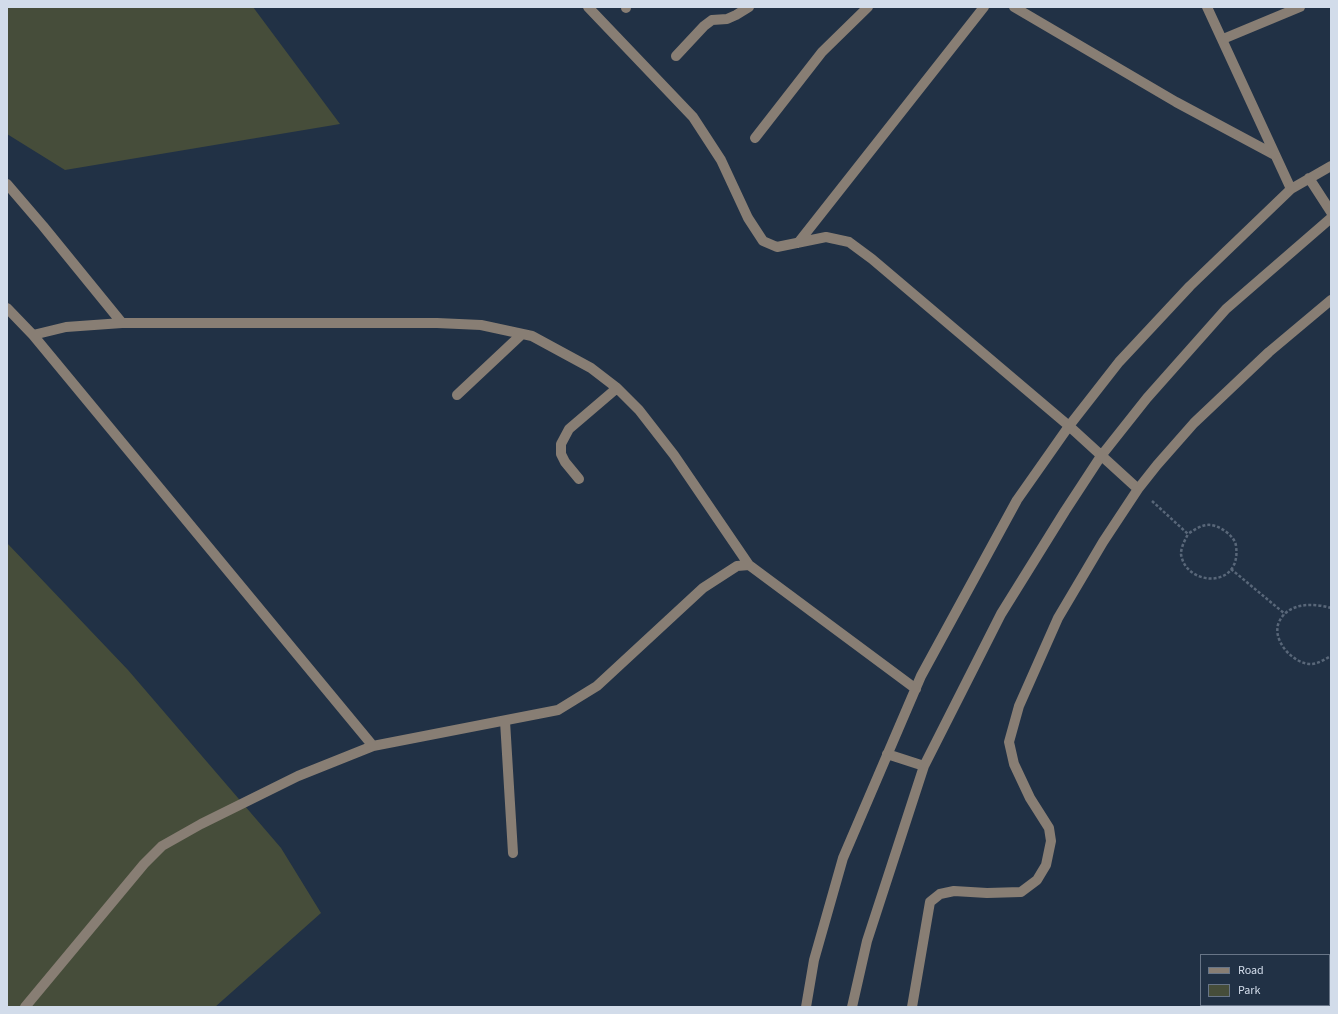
<!DOCTYPE html>
<style>
body{margin:0}
#map{position:relative;width:1338px;height:1014px;overflow:hidden;background:#213145;font-family:"Source Sans 3",sans-serif}
canvas{display:block}
.frame{position:absolute;inset:0;border:8px solid #d2dcea;pointer-events:none}
.legend{position:absolute;left:1200px;top:954px;width:130px;height:52px;box-sizing:border-box;background:#213145;border:1px solid #687587;margin:0;padding:5px 7px;list-style:none;font-size:12px;color:#d2dcea}
.legend li{display:flex;align-items:center;gap:8px;height:20px}
.legend b{width:20px;border:1px solid #687587}
</style>
<div id="map">
<canvas width="1338" height="1014"></canvas>
<div class="frame"></div>
<ul class="legend">
<li><b style="height:5px;background:#887e74"></b>Road</li>
<li><b style="height:11px;background:#464d3a"></b>Park</li>
</ul>
</div>
<script>
const g = document.querySelector('canvas').getContext('2d');
g.lineJoin = 'round';
function paint(path, color) { g.fillStyle = color; g.fill(path, 'evenodd'); }
function strokePath(path, color, width, dash) { g.strokeStyle = color; g.lineWidth = width; g.lineCap = dash ? 'butt' : 'round'; g.setLineDash(dash || []); g.stroke(path); }
paint(new Path2D(`
 M7,7H253L340,124L65,170L7,134Z
 M7,543L128,670L281,848L321,913L215,1007H7Z`), '#464d3a');
strokePath(new Path2D(`
 M1152,501L1188,534C1185,540 1181,547 1181,554C1185,586 1242,590 1236,546C1235,536 1220,526 1211,525C1203,524 1195,529 1188,534
 M1231,569L1285,614
 M1331,608C1314,603 1288,602 1279,622C1271,640 1293,664 1311,664C1318,664 1325,659 1331,656`), '#596779', 2.5, [3, 2]);
strokePath(new Path2D(`
 M588,7L693,117L721,160L748,218L763,241L777,247L826,237L849,242L872,259L1069,426L1138,489
 M1014,7L1176,102L1275,155
 M1207,7L1291,189
 M626,8V7
 M1223,39L1300,7
 M676,56L704,26L712,20L727,19L736,15L749,7
 M755,138L822,52L868,7
 M1309,178L1331,212
 M7,184L43,226L122,323
 M798,243L984,7
 M7,308L33,335L373,746
 M33,335L66,327L122,323H437L481,325L532,336L591,368L617,388L639,410L674,455L749,565
 M457,395L522,334
 M579,479L565,462L561,454V444L569,429L617,388
 M505,721L513,853
 M887,754L924,766
 M25,1007L144,864L162,846L201,824L298,776L373,746L558,710L597,686L703,588L737,566L749,565L916,689
 M806,1007L814,960L843,858L921,676L1017,500L1069,426L1119,362L1190,286L1291,189L1331,166
 M852,1007L867,941L924,766L1001,614L1065,511L1101,456L1147,398L1226,309L1331,218
 M912,1007L930,902L940,894L954,891L987,893L1021,892L1037,880L1046,865L1051,841L1049,828L1030,798L1014,764L1009,742L1019,706L1058,618L1103,542L1138,489L1157,465L1194,423L1269,352L1331,300`), '#887e74', 10);
</script>
